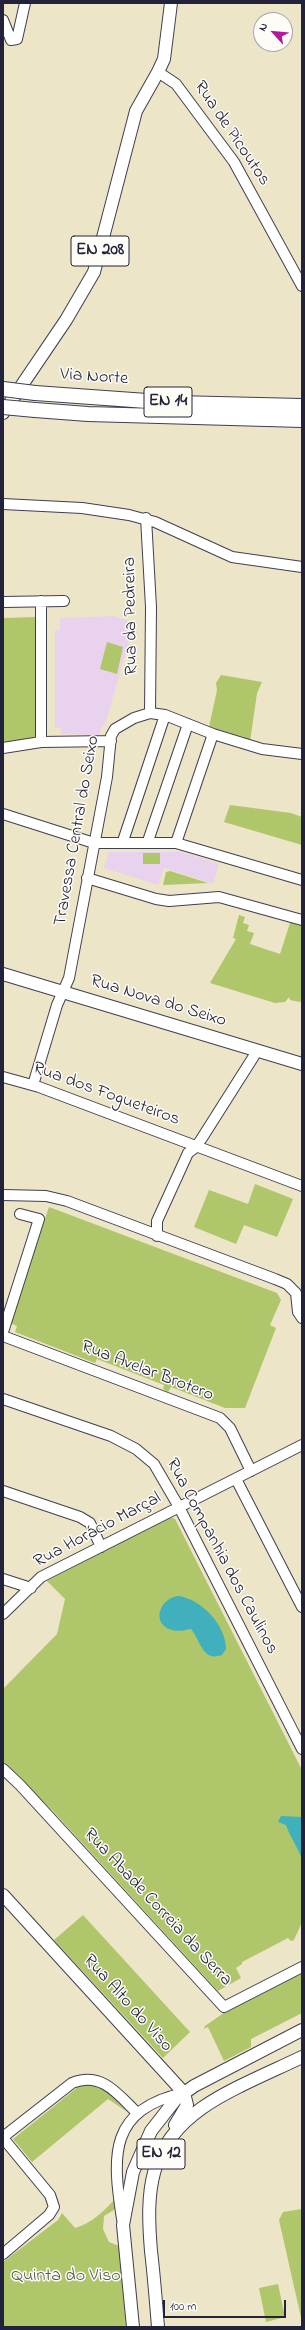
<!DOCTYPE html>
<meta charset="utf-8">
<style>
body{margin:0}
#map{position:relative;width:305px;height:2330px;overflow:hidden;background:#ece5c7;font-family:"Indie Flower",sans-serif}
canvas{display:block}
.frame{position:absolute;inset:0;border:4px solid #22223b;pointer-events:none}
.north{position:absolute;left:253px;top:12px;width:40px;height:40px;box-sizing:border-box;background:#fdfcf7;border:1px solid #a5a5ac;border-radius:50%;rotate:297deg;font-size:11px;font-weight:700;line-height:16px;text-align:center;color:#22223b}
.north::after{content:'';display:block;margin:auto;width:14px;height:18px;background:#b5179e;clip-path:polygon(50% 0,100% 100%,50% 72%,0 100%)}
.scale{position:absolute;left:163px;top:2300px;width:123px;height:18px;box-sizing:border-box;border:2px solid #22223b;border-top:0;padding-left:5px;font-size:12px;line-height:14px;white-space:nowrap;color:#22223b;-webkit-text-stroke:3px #fdfcf7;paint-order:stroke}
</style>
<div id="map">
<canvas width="305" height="2330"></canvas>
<div class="frame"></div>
<div class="north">N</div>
<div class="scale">100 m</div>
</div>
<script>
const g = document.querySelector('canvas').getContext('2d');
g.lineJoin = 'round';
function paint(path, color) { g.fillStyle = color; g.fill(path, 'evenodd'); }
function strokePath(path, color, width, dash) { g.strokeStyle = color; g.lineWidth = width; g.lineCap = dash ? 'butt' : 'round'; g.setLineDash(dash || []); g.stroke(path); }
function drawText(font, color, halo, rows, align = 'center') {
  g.font = font + ' "Indie Flower",sans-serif'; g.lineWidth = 3; g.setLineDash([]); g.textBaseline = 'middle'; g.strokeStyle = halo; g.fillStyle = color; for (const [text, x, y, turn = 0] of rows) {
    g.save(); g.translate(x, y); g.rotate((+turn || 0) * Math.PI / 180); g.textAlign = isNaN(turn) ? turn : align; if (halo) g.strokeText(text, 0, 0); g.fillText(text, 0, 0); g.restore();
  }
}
paint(new Path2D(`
 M113,616L134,623L105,725H102L99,735L61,734V728H55V630H60V618Z
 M109,852H181L219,864L213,884L164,868L158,885L104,868Z`), '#e9d2ed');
paint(new Path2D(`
 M36,617L38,738L3,742V618Z
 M107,642L123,647L117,674L100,669Z
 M221,675L262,682L257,693L250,742L244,740V737L209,727L217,690L216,683Z
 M230,805L291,813L302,817V845L224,822Z
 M143,853H160V864H143Z
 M170,871L208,883L163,885L166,872Z
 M239,915L245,917L243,923L249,925L247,931L254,933L250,944L280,954L291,920L302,924V1000L300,1002L290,1000L289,997L285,1002L275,1003L210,983L236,939L233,938Z
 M255,1184L293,1199L277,1237L244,1225L236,1244L194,1227L209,1190L248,1204Z
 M49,1207L277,1293L281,1300L270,1325L276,1328L245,1408H225L171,1387L168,1392L163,1389L164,1385L97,1359L95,1363L15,1332L17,1326L10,1323Z
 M170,1517L175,1519L302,1770V1922L294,1940L291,1941L288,1938L242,1962V1964L236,1968L241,1978L218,1991L52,1810L3,1764V1689L57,1634L65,1599L47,1581Z
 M83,1915L190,2032L163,2058L54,1940Z
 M302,1971V2013L251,2039V2047L224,2061L208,2027L204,2029L205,2026L228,2010Z
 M88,2084C106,2088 114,2097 126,2111L108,2099L32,2162L13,2139L78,2087Z
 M116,2198L117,2208L104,2216L103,2229L109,2242L119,2246L126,2327H3V2262L58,2220L62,2213L75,2228C91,2224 105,2210 116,2198Z
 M302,2209V2322L279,2220L283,2212Z
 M278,2284L285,2317L266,2322L259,2288Z`), '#afc66b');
paint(new Path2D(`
 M179,1596C202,1600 226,1625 226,1649L222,1655C202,1662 201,1641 191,1629C185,1630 179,1632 172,1630C150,1624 160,1597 179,1596Z
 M281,1816L302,1817V1860C298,1847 290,1837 286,1825L278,1822Z`), '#41b0bd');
const minor = new Path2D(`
 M3,20L11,40L17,39L25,3
 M158,72L176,84L234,162L302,286
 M3,504L82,508L129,515L155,522L232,557L302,567
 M146,518L151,607L150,713
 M41,601V742
 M3,602L64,601
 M3,748L41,742L111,741
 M3,814L94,843H176L302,880
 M123,841L165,715
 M148,841L188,724
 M176,843L213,734
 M87,878L156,899L169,901L219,897L302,920
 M3,1077L39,1087L302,1186
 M33,1085L57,1005L69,978L107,777L111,736L115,729L134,718L150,713L165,715L213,734L262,749L302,754
 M3,1195L46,1196L67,1201L275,1279L287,1284L296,1293L298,1312L302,1318
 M157,1236V1221L188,1153L196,1147L202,1138L254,1056L255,1050
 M3,1332L39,1219L20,1214
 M3,1336L220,1418L230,1428L251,1471
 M3,1399L111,1436L136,1449L154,1464L179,1507L302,1749
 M236,1479L302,1607
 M3,1491L80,1517L90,1523L101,1547
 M3,1579L31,1588
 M3,1614L41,1577L302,1445
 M3,1769L20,1785L224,2007L302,1967
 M3,2137L72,2083C101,2071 118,2094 136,2112
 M3,2138L50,2195L54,2207L49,2215L3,2254
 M122,2219C112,2155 109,2109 184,2093`);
const major = new Path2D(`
 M3,413L66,320L94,272L136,111L158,72L164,59L171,3
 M3,974L302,1064
 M3,1895L184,2093L187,2105L175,2125
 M133,2327L123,2225L133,2172L151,2131L176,2099L194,2086L302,2030
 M158,2327C156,2302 154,2276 151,2251C146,2191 148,2146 202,2108C229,2089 271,2072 302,2057`);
const highway = new Path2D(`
 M35,393L175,403L302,406
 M35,410L88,414L302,420`);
strokePath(minor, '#403f50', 12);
strokePath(major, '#403f50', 14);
strokePath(highway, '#403f50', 16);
strokePath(minor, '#fff', 10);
strokePath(major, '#fff', 12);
strokePath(highway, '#fff', 14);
const highwayBridge = new Path2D(`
 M3,389L35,393
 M3,407L35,410`);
strokePath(highwayBridge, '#403f50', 16, []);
strokePath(highwayBridge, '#fff', 14);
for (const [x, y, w] of [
 [100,251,58],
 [168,402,48],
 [161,2154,48]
]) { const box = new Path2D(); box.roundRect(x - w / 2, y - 15, w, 30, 3); g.fillStyle = '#fdfcf7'; g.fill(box); strokePath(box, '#22223b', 1); }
drawText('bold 17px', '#22223b', null, [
 ["EN 208",100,251],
 ["EN 14",168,402],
 ["EN 12",161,2154]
]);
drawText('18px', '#22223b', '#fdfcf7', [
 ["Rua de Picoutos",231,134,56],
 ["Via Norte",94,378,4],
 ["Rua da Pedreira",132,616,-91],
 ["Travessa Central do Seixo",78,831,-80],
 ["Rua Nova do Seixo",158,1002,17],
 ["Rua dos Fogueteiros",106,1095,20],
 ["Rua Avelar Brotero",147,1372,21],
 ["Rua Horácio Marçal",98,1531,-28],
 ["Rua Companhia dos Caulinos",221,1557,62],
 ["Rua Abade Correia da Serra",157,1908,47],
 ["Rua Alto do Viso",127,2004,48]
]);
drawText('18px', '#535b4c', '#fdfcf7', [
 ["Quinta do Viso",66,2277]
]);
</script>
